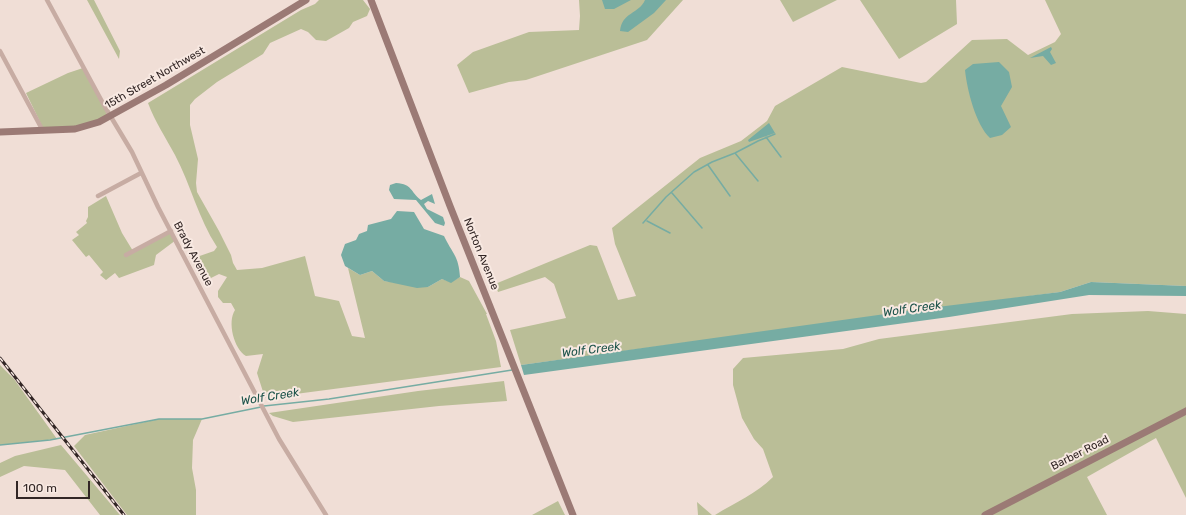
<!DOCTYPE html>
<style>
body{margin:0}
#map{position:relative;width:1186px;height:515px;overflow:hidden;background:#f0ded6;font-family:Rubik,sans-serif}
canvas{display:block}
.scale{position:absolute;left:16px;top:481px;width:74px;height:18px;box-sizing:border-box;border:2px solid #322625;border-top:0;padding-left:5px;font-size:12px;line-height:14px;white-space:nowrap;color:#322625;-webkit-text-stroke:3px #f8e9e2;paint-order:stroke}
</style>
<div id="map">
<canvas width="1186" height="515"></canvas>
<div class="scale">100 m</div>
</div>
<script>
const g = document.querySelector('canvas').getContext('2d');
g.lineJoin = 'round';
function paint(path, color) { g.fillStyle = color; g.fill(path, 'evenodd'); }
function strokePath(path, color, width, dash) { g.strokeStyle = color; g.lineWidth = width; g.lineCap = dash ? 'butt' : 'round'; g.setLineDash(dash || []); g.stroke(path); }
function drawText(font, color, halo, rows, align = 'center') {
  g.font = font + ' Rubik,sans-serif'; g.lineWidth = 4; g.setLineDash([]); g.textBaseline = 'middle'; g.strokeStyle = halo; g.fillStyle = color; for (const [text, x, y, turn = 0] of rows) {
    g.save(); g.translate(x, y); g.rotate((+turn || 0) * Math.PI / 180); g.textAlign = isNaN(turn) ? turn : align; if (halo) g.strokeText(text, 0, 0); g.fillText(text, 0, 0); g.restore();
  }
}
paint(new Path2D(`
 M87,0H94L120,51L119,59Z
 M319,0H363L370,9L367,16L353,22L349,28L326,41L316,40L308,32L301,29L270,43L263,54L217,82L195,99L190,105V125L198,159L196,183L197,192L219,231L231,255L233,263L237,270L262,268L305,256L315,296L339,301L352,336L365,338L348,268L360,275L372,271L384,281L428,287L442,279L451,282L460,277L469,281L487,314H486L496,341L501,367L265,398L257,373L263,354L246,356C234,349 227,322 235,310L231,303H223L218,297V291L227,277L219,274L207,280L201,279L191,259L214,251L217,247C198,218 191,185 175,155C166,138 155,122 148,103L301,10L315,4Z
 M579,0H683L647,40L526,80L509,82L469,93L457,65L473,52L529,32L579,30L580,16Z
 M780,0H837L793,22Z
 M860,0H956L957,24L899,59Z
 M1045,0H1186V286L1091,282L1060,292L521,365L510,330L566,318L554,284L545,277L498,292L495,284L590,245L597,246L618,300L636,296L615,244L612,228L700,158L741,141L767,121L775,106L842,67L921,83L926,82L972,40L1007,39L1028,55L1055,42L1061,34Z
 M83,68L108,116L85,125L44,130L26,93L68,73Z
 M106,196L122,233L133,251L171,231L176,240L156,255L154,265L119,278L115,273L106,280L100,275L103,272L89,255L86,257L72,240L79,235L76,232L87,223L86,221L88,217V207Z
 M1148,311L1186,314V498L1156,438L1087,477L1107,515H715C736,502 756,494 773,477L763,449L754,439L742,418L733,385V369L743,358L843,349L879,339L1072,314Z
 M0,365L14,379L57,439L0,445Z
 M504,381L507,401L439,406L293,422L273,416L269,413L418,391Z
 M159,419H202L193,440L192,468L196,490V515H127L74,446L85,435Z
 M61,445L120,515H100L65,470L24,466L0,477V463L15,456Z
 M558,501L565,515H532Z
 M697,502L712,515H698Z`), '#babe97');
paint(new Path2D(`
 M602,0H631L614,9H605Z
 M645,0H666L654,13L628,32L620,31C622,12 639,14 645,0Z
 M1051,47L1052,49L1050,52L1056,63L1051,65L1043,56L1030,58Z
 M999,62L1009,72L1012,87L1001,106L1011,127L1002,135L990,138C976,125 967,90 965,70L973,64Z
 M769,123L775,133L749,142L748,140Z
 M396,183C413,184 410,192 421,200L432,194L435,204L428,201L424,204L427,209L443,217L445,223L444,226L435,223L416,200L394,199L389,190L390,185Z
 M397,211L414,212L424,229L444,236C452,253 459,256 460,277L451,283L442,279L428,287L417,288L384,281L372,271L360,275L345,266L341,255L345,244L356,240L359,234L367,231L368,225L391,219Z
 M1091,282L1186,286V296L1089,295L949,317L524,375L521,365L921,309L1060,292Z`), '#76aca3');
strokePath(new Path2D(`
 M766,137L781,157
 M735,153L758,181
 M708,165L730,196
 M672,193L702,228
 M647,221L670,233
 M643,223L666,197L694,172L712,162L735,153L758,141L775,134
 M264,406L329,399L512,370
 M0,445L50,440L159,419H202L261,407`), '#76aca3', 1.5);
strokePath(new Path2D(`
 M47,0L105,107L132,152L158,207L279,439L326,515
 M0,51L43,131
 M98,196L141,173
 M126,255L171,231`), '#c7aca3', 4.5);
strokePath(new Path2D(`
 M371,0L450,206L573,515
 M0,132L75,129L99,122L166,85L306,0
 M985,515L1186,411`), '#9b7a75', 7);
const rail = new Path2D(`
 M0,358L124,515`);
strokePath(rail, '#322625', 3);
strokePath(rail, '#f8e9e2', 1.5, [4.5]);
drawText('11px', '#322625', '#f8e9e2', [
 ["15th Street Northwest",155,78,-30],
 ["Brady Avenue",193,254,62],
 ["Norton Avenue",481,254,68],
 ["Barber Road",1080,453,-27]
]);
drawText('italic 12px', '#1c534a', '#f8e9e2', [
 ["Wolf Creek",912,309,-8],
 ["Wolf Creek",591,350,-7],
 ["Wolf Creek",270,397,-9]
]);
</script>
